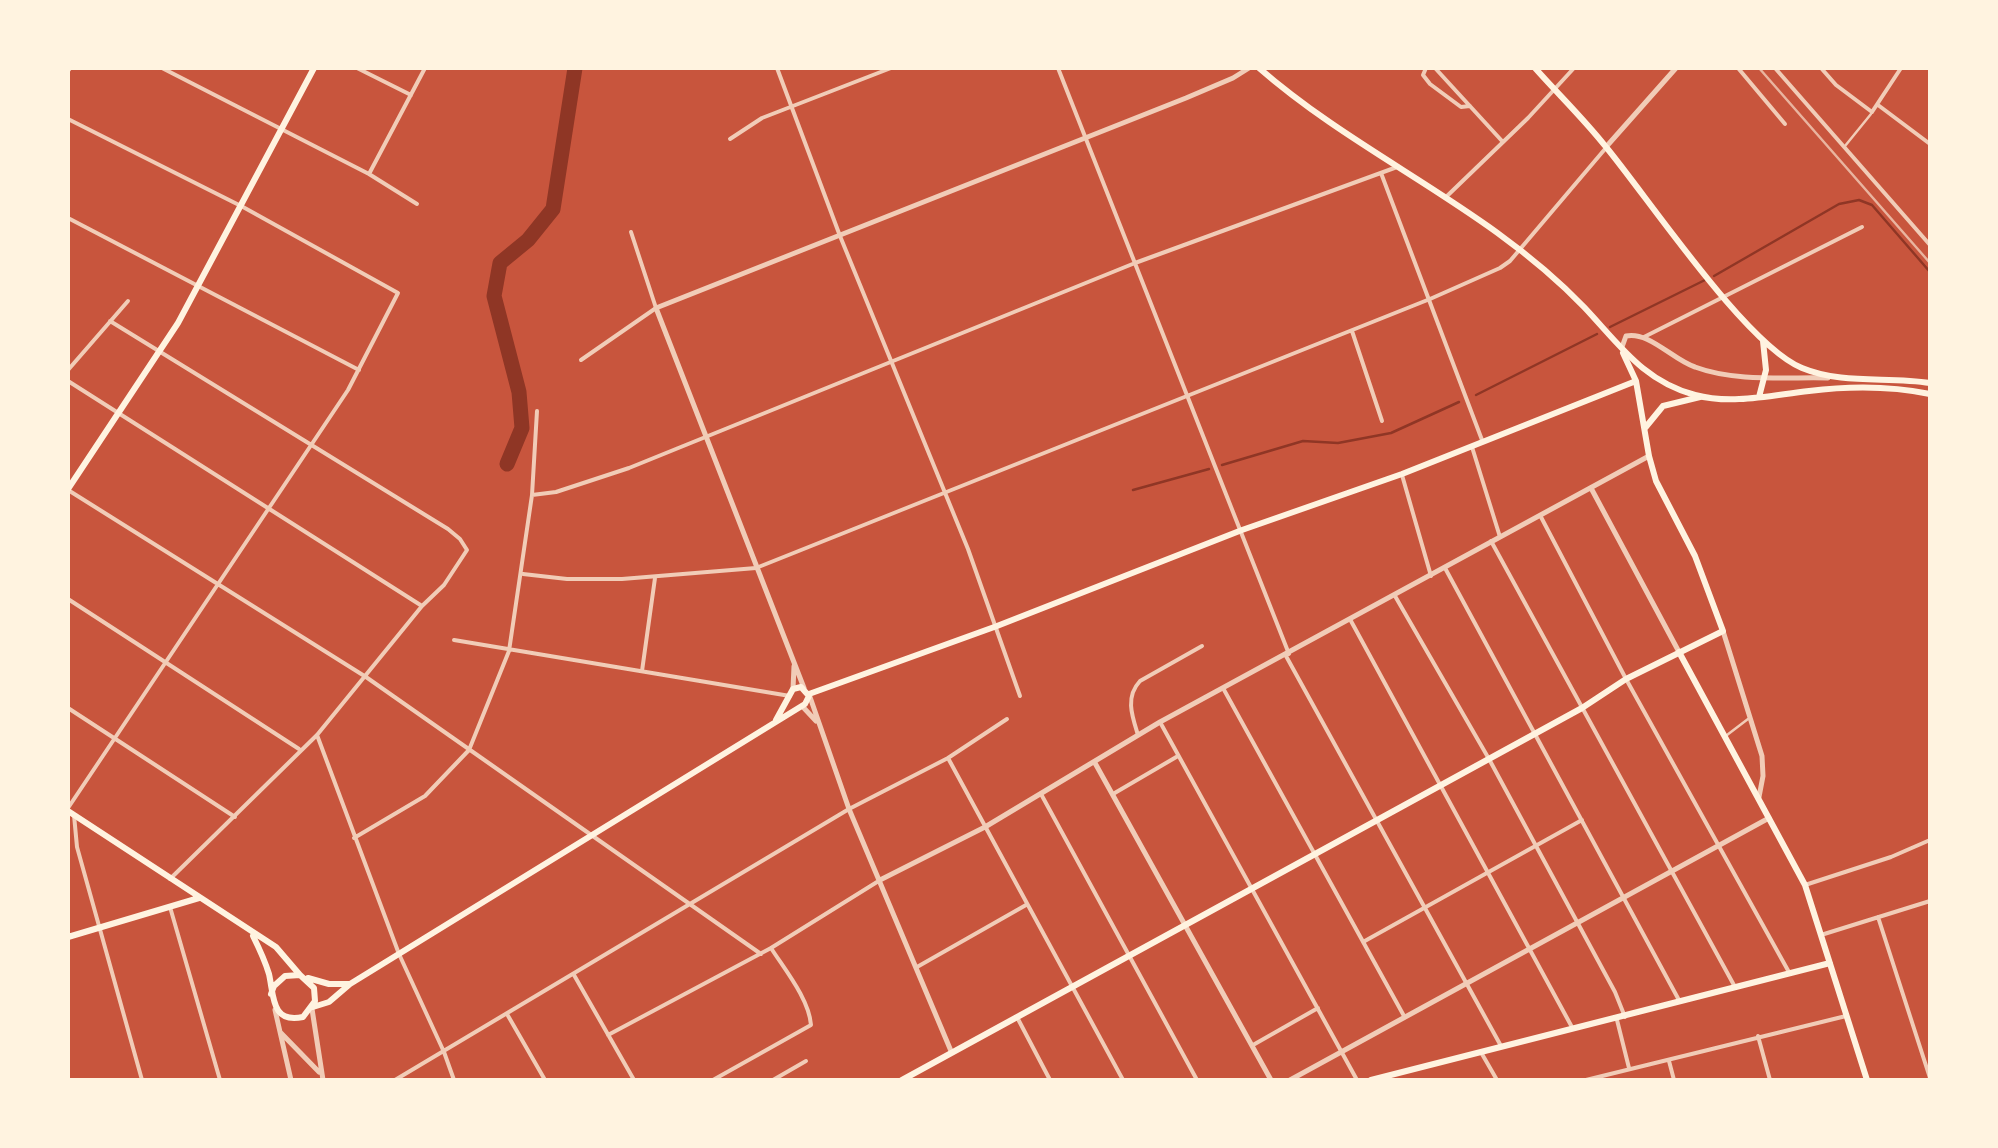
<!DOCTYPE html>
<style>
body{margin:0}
#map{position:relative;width:1998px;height:1148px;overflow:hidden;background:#c8553d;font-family:Inter,sans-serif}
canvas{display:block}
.frame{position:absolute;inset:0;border:70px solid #fff3e0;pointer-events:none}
</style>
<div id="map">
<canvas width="1998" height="1148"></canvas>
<div class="frame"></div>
</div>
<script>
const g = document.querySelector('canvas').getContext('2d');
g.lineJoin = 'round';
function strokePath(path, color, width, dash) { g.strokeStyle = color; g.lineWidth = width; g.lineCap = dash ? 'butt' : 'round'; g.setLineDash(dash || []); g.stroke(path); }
strokePath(new Path2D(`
 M1714,276L1839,204L1859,200L1872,205L1930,272
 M1610,327L1705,280
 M1476,395L1597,334
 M1222,465L1303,441L1338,443L1391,433L1459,402
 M1133,490L1209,469`), '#8f3625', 2.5);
strokePath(new Path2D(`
 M507,464L522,428L519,392L494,296L500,263L528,240L553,209L575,68`), '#8f3625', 15);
strokePath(new Path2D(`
 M1845,146L1871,114
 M1727,735L1748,719`), '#f1ccb7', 2.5);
strokePath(new Path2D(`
 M162,68L369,174L417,204
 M357,68L411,95
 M777,68L840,236L968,549L1020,696
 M1058,68L1289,654
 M1426,68L1423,75L1430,84L1461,107L1470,106
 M1435,68L1502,141
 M1738,68L1785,124
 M1775,68L1930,245
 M1821,68L1836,85L1872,112L1901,68
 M1878,105L1930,144
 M68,119L243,207L398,293L348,390L68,808
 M730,139L762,118L891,68
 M1381,173L1482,440
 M369,174L425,68
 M1446,197L1528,118L1574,68
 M68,218L359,370
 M110,321L448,529L460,539L467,550L444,585L422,606L317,735L170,879
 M1352,331L1382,421
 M1644,337L1862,227
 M581,360L656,308L631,232
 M68,370L128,301
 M68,381L422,606
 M1472,447L1500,537
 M1402,475L1431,576
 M68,490L366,677L761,954
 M532,495L556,492L629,468L1135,263L1397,167
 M1541,517L1626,679L1790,974
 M1491,541L1735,987
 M1445,568L1680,1002
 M523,574L567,579H622L756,568L1430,299L1500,268L1510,261L1605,149
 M1395,596L1489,759L1615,992L1625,1017
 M68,599L299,749
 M1351,621L1573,1029
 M454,640L790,696
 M1286,656L1501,1046
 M642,671L655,578
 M1223,688L1404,1016
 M68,708L235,817
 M1160,722L1357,1080
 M317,735L399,954L444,1052L454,1080
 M1138,735C1132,716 1125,697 1140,681L1202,646
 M948,758L1123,1080
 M1041,794L1197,1080
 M1113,794L1178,756
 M74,815L77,847L142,1080
 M354,838L425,796L469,750L509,651L532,495L537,411
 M1805,885L1891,857L1930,840
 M170,907L220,1080
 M1878,917L1930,1078
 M1821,935L1930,901
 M1363,942L1582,820
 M917,967L1026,905
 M574,975L634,1080
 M507,1014L545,1080
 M1018,1019L1050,1080
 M1617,1020L1629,1068
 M608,1035L771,948L877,882
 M1758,1036L1770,1080
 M1253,1045L1318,1008
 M1482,1054L1497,1080
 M1669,1061L1674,1080
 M395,1080L849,809L948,758L1007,719
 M713,1080L811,1025C809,999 785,970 771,948
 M773,1080L806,1061
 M1586,1080L1846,1016`), '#f1ccb7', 4);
strokePath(new Path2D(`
 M1606,147L1676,68
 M1622,347L1626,336C1649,331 1673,360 1695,367C1735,382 1786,377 1828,378
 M1591,488L1679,652
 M1723,631L1762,756L1763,776L1759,797
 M804,688L656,308L1186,98L1233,78L1249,68
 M793,689L794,666
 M810,697L849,809L951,1051
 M802,706L816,721
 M1095,763L1271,1080
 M880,880L985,827L1160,722L1649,456
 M312,1009L323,1080
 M275,1010L291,1080
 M281,1033L319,1072
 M1290,1080L1769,818`), '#f1ccb7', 5);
strokePath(new Path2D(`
 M68,69V68
 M1645,428L1663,406L1700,397
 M68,489L178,323L314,68
 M1679,652L1805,885L1867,1080
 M809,694L997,626L1242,530L1402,474L1636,381
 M68,811L276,947L300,975
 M253,936C259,948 265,961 269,974C274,996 271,1024 303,1017L315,1001L314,988L300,975L285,976L274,986L271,994
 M68,937L199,898
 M308,978L329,984H349
 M313,1007L329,1002L350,984L805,704L809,696L801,687L793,689L776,720
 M902,1080L1582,708L1626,679L1723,631L1695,556L1656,481L1649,456L1636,381L1623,353
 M1371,1080L1830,963`), '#fff3e0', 6);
strokePath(new Path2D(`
 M1259,68C1361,157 1488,207 1584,307C1619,344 1643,381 1695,395C1732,405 1772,395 1809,391C1849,386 1891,386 1930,394
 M1535,68C1558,94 1584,119 1606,147C1649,199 1746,345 1802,368C1843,385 1888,376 1930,383
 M1759,397L1766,370L1763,341`), '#fff3e0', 6);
strokePath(new Path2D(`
 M1759,68L1930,263`), '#e9b49f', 2.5);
</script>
